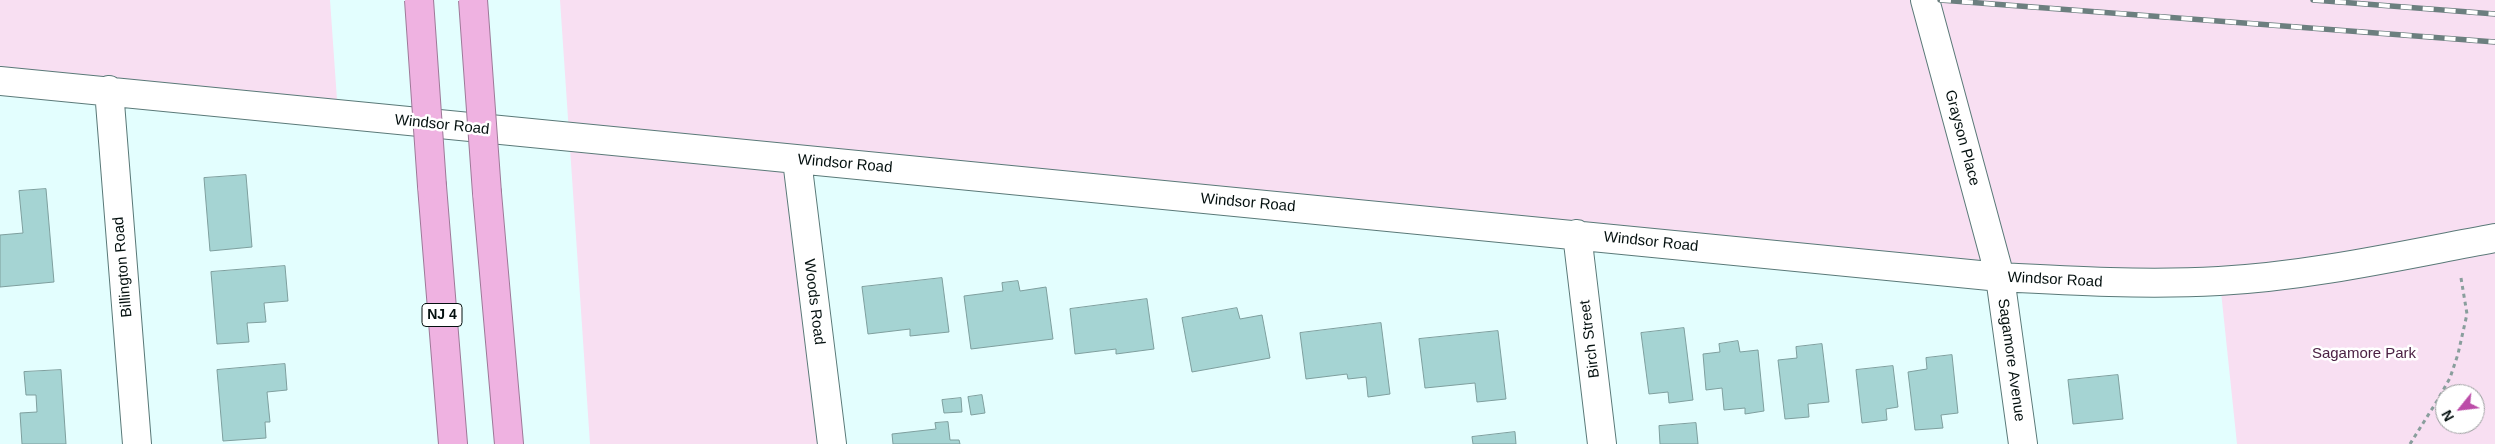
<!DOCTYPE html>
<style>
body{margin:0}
#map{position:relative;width:2495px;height:444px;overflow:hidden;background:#e3fefe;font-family:Helvetica,sans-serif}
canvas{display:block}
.north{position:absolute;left:2435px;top:384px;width:50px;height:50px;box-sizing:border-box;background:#fff;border:1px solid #9b9f9f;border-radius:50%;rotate:241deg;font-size:14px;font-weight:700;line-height:20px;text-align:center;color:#04100f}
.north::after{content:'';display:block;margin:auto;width:18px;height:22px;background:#bc4ca8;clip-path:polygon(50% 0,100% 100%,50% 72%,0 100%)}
</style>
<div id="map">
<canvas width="2495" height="444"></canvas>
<div class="north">N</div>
</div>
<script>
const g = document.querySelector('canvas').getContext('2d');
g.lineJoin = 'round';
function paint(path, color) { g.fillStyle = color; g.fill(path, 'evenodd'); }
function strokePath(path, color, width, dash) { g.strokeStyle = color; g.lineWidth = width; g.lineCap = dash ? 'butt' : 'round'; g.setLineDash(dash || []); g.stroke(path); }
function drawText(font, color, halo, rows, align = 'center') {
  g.font = font + ' Helvetica,sans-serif'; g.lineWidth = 5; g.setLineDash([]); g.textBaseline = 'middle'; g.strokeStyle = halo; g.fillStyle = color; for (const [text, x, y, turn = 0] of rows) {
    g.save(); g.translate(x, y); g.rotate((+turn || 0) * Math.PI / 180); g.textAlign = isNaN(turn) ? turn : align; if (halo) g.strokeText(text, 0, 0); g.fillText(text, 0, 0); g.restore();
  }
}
paint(new Path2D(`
 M0,0H330L338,114L0,81Z
 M560,0H2495V444H2237L2220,282L2114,283L797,160L832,444H590ZM2445,394H2475V424H2445Z`), '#f8dff2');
const building = new Path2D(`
 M246,175L252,247L210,251L204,178Z
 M46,189L54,282L0,287V235L23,233L19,191Z
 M285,266L288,301L264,303L266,322L247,323L249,342L217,344L211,272Z
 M942,278L949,332L910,336V329L868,334L862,287Z
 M1018,281L1020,291L1046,287L1053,339L971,349L964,296L1003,291L1002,283Z
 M1147,299L1154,349L1116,354V349L1075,354L1070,309Z
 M1237,308L1240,319L1262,315L1270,358L1192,372L1182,318Z
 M1381,323L1390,394L1368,397L1366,377L1348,379L1347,374L1306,379L1300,333Z
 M1684,328L1693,400L1669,403L1668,392L1649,394L1641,333Z
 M1498,331L1506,399L1477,402L1475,383L1425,388L1419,339Z
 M1738,341L1740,352L1758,350L1764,411L1745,414V408L1724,410L1722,388L1706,390L1703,354L1720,352L1719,344Z
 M1822,344L1829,402L1808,404L1809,417L1785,419L1778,360L1797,358L1796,347Z
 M1952,355L1958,413L1941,415L1943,428L1915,430L1908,372L1927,369L1926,358Z
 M285,364L287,390L267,392L270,422H265L266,438L223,441L217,370Z
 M1893,366L1898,407L1886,409L1887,420L1862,423L1856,370Z
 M61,370L66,444H22L20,413L37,412L36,395H26L24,372Z
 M2118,375L2123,419L2073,424L2068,380Z
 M982,395L985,413L971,415L968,397Z
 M961,398L962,412L944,413L942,400Z
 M948,422L950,440H959L960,444H893L892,434L936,429L935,423Z
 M1696,423L1698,444H1660L1659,426Z
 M1515,432L1516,444H1473L1472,437Z`);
paint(building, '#a5d4d3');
strokePath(building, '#7e9f9e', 1);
const minor = new Path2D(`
 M1925,0L2000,277L2023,444
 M0,81L2000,277C2073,281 2146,285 2219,281C2312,276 2403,255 2495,238
 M109,90L137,444
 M797,160L832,444
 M1577,234L1602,444`);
const highway = new Path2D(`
 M432,186L453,444
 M487,193L509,444`);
strokePath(minor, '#5a7978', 30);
strokePath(highway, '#9d7998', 30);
strokePath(new Path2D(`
 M2410,444L2437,401L2450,378L2458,354L2467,314L2461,278`), '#899e9d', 3, [4, 4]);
strokePath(minor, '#fff', 28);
strokePath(highway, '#efb2e1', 28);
const rail = new Path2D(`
 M1940,0L2495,42
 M2313,0L2495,14`);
strokePath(rail, '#6c7f7f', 5.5);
strokePath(rail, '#fff', 4, [11]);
const highwayBridge = new Path2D(`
 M419,0L432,186
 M473,0L487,193`);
strokePath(highwayBridge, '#9d7998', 30, []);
strokePath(highwayBridge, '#efb2e1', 28);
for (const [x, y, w] of [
 [442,315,40]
]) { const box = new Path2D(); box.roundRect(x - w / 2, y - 11.5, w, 23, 4); g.fillStyle = '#fff'; g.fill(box); strokePath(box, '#04100f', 1); }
drawText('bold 14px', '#04100f', null, [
 ["NJ 4",442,315]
]);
drawText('15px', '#04100f', '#fff', [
 ["Windsor Road",442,125,6],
 ["Grayson Place",1962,138,75],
 ["Windsor Road",845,164,5],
 ["Windsor Road",1248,203,5],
 ["Windsor Road",1651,242,6],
 ["Billington Road",123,267,-95],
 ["Windsor Road",2055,280,3],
 ["Woods Road",814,302,83],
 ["Birch Street",1590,339,-97],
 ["Sagamore Avenue",2011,360,82]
]);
drawText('15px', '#4c2244', '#fff', [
 ["Sagamore Park",2364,354]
]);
</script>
